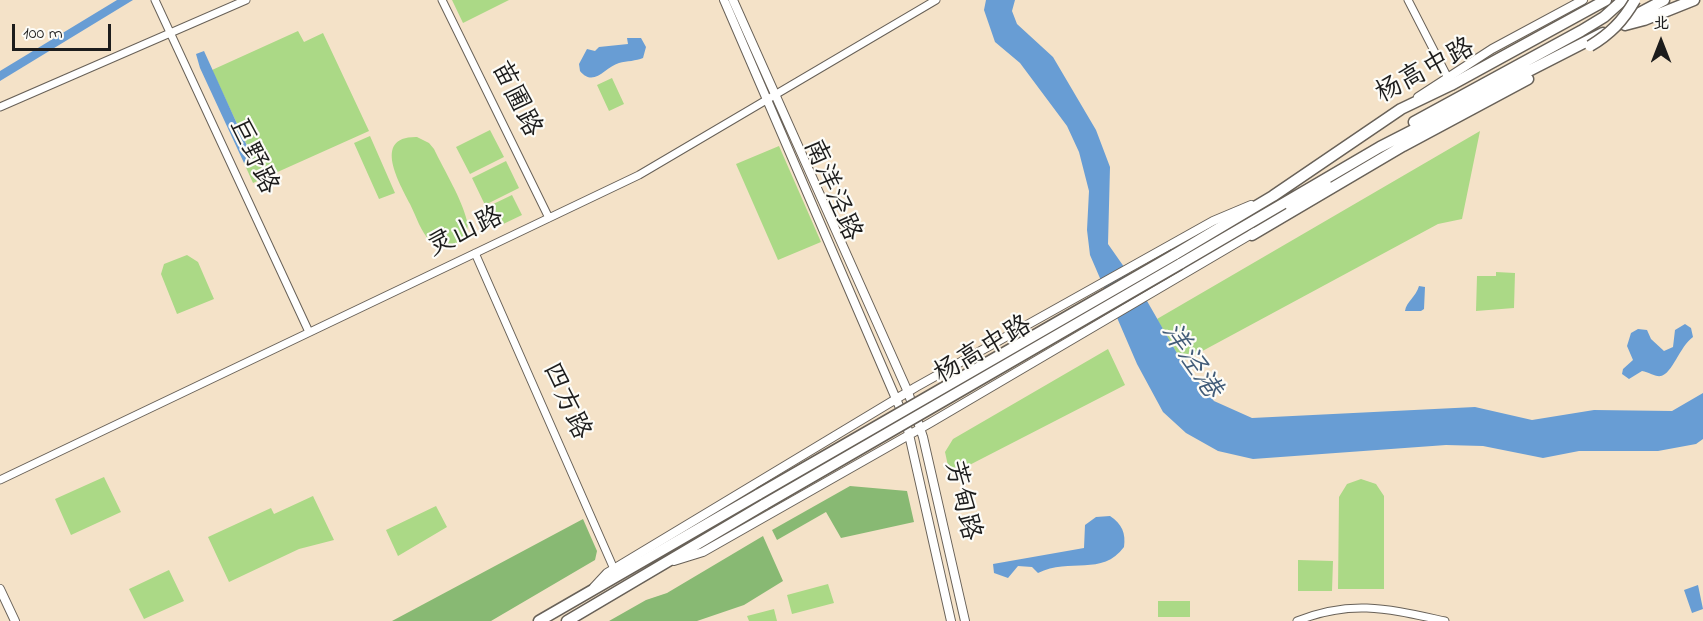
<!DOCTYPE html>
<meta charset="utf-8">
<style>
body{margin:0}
#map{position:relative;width:1703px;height:621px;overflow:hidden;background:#f4e2c8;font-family:"Indie Flower","LXGW WenKai TC",sans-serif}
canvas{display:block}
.north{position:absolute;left:1631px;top:12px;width:60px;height:60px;-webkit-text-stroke:4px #fdfcf7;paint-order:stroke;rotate:0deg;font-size:16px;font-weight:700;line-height:24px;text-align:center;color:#1c1c1c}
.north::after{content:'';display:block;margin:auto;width:21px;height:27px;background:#1c1c1c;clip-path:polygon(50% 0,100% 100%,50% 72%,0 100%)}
.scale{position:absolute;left:12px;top:24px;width:99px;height:27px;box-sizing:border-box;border:3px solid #1c1c1c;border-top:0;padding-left:8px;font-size:18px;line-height:21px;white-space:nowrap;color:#1c1c1c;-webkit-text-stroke:4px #fdfcf7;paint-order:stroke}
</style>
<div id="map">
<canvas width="1703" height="621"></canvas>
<div class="north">北</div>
<div class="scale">100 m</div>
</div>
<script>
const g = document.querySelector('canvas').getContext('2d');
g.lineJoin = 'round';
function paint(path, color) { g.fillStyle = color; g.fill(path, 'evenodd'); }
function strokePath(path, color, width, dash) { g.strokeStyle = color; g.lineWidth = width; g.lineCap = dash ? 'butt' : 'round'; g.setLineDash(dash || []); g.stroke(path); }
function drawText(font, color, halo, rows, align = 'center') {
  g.font = font + ' "Indie Flower","LXGW WenKai TC",sans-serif'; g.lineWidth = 4.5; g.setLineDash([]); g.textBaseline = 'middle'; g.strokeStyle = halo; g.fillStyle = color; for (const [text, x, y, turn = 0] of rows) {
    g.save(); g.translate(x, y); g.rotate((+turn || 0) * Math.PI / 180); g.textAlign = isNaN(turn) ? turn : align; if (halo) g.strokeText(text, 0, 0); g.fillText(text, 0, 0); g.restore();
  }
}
paint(new Path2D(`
 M452,0H509L463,23Z
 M298,31L304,42L323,33L369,131L253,183L244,163L253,158L212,70Z
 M612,78L624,104L609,111L597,85Z
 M490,130L504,157L470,174L456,147Z
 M1480,131L1462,219L1438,224L1182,362L1157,319Z
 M370,136L395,193L379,199L354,143Z
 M417,137L429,143L434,149C444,170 462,199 467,221C472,241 445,254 430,241C421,232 416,216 410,204C400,184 371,136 417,137Z
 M779,146L821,242L778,260L736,164Z
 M506,161L519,188L485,205L472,178Z
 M512,195L522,215L497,227L487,207Z
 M187,255L198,262L214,299L177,314L161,274L164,264Z
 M1496,272L1515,273L1514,308L1476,311L1477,276H1496Z
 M1108,349L1125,385L950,475L945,452L953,439Z
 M104,477L121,512L71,535L55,499Z
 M1361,479L1376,484L1384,496V589H1338L1339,497L1347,484Z
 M313,496L334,540L299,549L229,582L208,537L271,508L274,514Z
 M436,506L447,527L398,556L386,530Z
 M1298,560L1333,561L1332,591H1298Z
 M169,570L184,601L144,619L129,589Z
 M828,584L834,603L792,614L787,595Z
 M1158,601H1190V617H1158Z
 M774,609L777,621H749L747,616Z`), '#abd986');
paint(new Path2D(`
 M850,486L907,491L914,522L841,538L826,512L777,540L772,530Z
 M583,519L597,551L595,560L491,621H392Z
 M763,536L783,581L744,605L697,621H609L646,600L667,593Z`), '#88b973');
paint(new Path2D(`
 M117,0H133L0,81V71Z
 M986,0H1015L1012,11L1017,24L1053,57L1096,130L1110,167L1108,244L1143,294L1182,362L1214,401L1252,418L1475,407L1532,420L1594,410L1672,411L1703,393V439L1696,444L1658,451H1579L1543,458L1483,446L1446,445L1253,459L1218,451L1186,433L1163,412L1137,364L1090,255L1087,230L1089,191L1079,152L1067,126L1020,63L995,42L984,10Z
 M627,38H641L646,47L643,58C636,61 627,61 619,63C605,67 594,88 580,71L579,64L587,49L595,51L599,47L628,44Z
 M204,51L253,159L244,163L200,68L196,54Z
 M1419,286L1425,287L1424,309L1421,311H1405C1406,302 1416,297 1419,286Z
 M1685,324L1691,328L1693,337C1680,346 1672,374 1661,376C1655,377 1649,372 1642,371L1629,379L1622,374L1623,369L1633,360L1627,346L1631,333L1638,329L1647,330L1651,339L1664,351L1673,347L1675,330Z
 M1110,516C1122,524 1126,533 1124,547C1102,577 1070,557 1038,573L1032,567L1018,566L1008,578L994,573L993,564L1084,548L1085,525L1096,517Z
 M1698,585L1703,609L1692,613L1684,590Z`), '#689dd4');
const minor = new Path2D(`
 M155,0L309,332
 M442,0L549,218
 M1408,0L1447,76
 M0,107L246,0
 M475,253L614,569
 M0,480L639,175L936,0
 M1297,621C1352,599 1389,609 1445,621`);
const major = new Path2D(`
 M724,0L903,415
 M733,0L908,392L923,437L965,621
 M1418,97L1492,49L1583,0
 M1290,207L1327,184
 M908,430L951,621
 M674,561L703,552L930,423L1255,232
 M594,587L607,573L916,387L1213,221L1251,205
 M0,589L15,621`);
const highway = new Path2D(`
 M1617,25L1664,0
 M1625,25L1644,20L1694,0
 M1414,122L1581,31L1604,17L1623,0
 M1252,235L1403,146L1528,79
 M1174,255L1273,196L1401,109L1451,85L1606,0
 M1180,264L1380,147L1603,33
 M539,621L759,494
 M567,621L765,504`);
strokePath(minor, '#686158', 9);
strokePath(major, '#686158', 10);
strokePath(highway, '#686158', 13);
strokePath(minor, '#fff', 7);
strokePath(major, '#fff', 8);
strokePath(highway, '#fff', 10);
const highwayBridge = new Path2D(`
 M1590,46C1610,34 1623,21 1635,0
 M759,494L1174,255
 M765,504L1180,264`);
strokePath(highwayBridge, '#686158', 13, []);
strokePath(highwayBridge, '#fff', 10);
drawText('27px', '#1c1c1c', '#fdfcf7', [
 ["杨高中路",1426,73,-28],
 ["苗圃路",514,100,64],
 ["巨野路",251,157,65],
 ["南洋泾路",830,191,67],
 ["灵山路",466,234,-25],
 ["杨高中路",984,352,-30],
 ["四方路",564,402,66],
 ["芳甸路",960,501,77]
]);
drawText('italic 28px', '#425c78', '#fdfcf7', [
 ["洋泾港",1189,362,56]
]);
</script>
